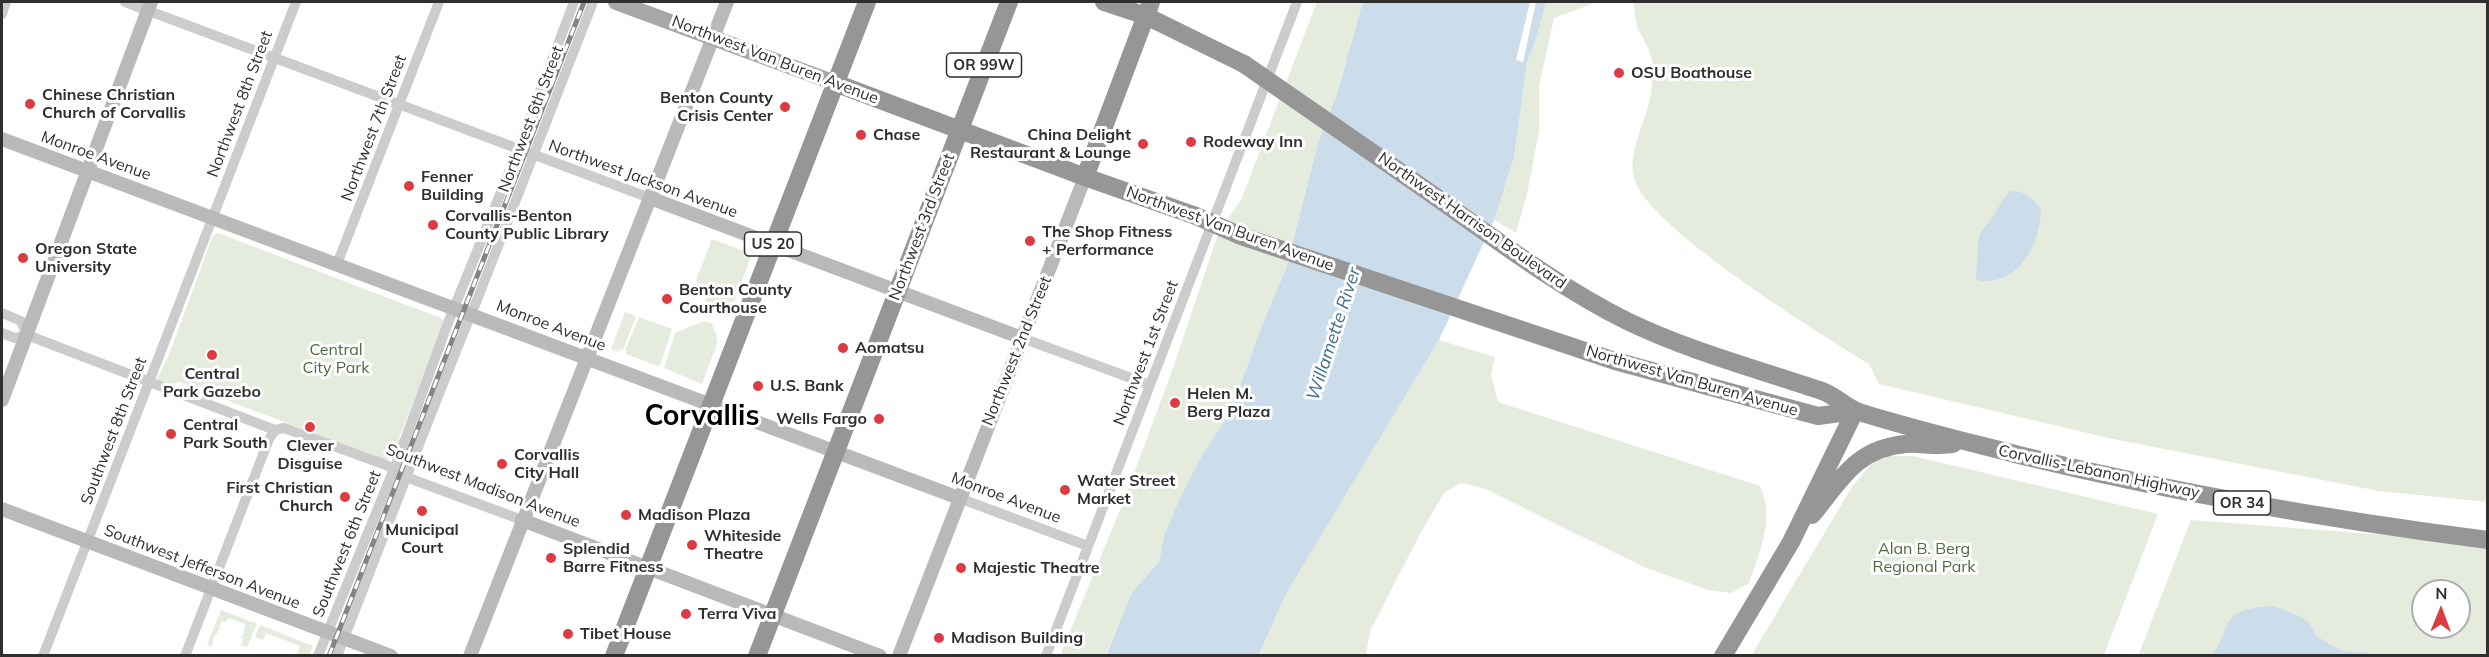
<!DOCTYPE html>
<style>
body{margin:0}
#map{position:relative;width:2489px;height:657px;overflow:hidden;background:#fff;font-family:Mulish,sans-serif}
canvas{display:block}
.frame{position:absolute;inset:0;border:3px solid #2f2f2f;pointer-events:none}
.north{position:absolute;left:2411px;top:579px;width:60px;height:60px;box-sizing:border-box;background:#fff;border:2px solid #acacac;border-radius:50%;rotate:1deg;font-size:16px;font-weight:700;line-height:24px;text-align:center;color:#2f2f2f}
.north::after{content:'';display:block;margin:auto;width:21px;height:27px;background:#dd3a42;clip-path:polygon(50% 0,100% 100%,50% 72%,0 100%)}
</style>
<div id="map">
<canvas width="2489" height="657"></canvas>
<div class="frame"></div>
<div class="north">N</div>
</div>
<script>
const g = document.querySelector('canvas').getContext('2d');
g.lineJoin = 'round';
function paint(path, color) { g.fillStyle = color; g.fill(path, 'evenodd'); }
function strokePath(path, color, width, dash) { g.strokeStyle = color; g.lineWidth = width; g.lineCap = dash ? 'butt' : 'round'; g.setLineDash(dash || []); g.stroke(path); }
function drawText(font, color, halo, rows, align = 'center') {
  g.font = font + ' Mulish,sans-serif'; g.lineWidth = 6; g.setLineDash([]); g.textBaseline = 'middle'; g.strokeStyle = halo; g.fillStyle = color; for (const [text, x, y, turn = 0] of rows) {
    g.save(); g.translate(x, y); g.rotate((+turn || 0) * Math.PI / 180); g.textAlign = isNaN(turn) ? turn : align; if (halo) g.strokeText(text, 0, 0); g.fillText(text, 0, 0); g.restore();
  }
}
paint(new Path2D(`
 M1317,2H1371L1345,64L1337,94L1318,143L1286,269L1262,325L1231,411L1202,455L1180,498L1164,535L1159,562L1132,592L1106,655L1060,656L1124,500L1173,368L1219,231L1241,200Z
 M1546,2H1594L1592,4L1554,18L1539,86V131L1527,194L1516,233L1494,220L1514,158L1527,63L1537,36Z
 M1634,2H2487V502L2379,491L2113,439L1879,384L1869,364C1822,335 1645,226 1634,178C1628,154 1643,126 1649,103C1652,91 1653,78 1653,66C1652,51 1644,42 1638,28C1635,20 1634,10 1634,2Z
 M218,233L443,319L444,324L399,438L400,442L394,459L384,460L179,382L167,386L159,382L158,377L169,355L213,235Z
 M712,239L752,254L734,302L731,301L729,306L714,312L710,310L696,280Z
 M625,312L636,316L623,350L620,349L619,352L611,349Z
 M639,317L672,329L661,363L658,366L626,354L627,351L625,350Z
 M704,321L711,323L717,335L716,340L718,341L702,384L664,368L675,333Z
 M1439,340L1495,357L1491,374L1498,402L1760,486C1775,518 1760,551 1749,583L1731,593L1708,590L1644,567L1483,488L1461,483L1444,493L1420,534L1370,631L1366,655L1259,656L1286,594Z
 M1888,456H1913L2158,514L2104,655L1751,656L1852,487L1871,464Z
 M2191,520L2487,543V655L2138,656ZM2423,591H2459V627H2423Z
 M221,610L257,624L247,647L241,645L243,638L239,637L243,636L245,624L228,618L226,622L222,621L219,627L223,630L219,629L216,635H214L212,647L207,645Z
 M260,625L313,646L309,655L297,653L300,646L266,633L263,640L255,637Z`), '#e5ecde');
paint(new Path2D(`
 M1363,2H1546L1537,36L1527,63L1514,158L1494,220L1439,340L1286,594L1259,655L1106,656L1132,592L1159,562L1164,535L1180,498L1202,455L1231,411L1262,325L1286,269L1318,143L1337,94Z
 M2012,191C2025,191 2035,199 2041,210C2040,239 2025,274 1995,280C1988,281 1982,282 1976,279L1978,242L1981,231L1988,224L2007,194Z
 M2274,606C2294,615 2308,615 2316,636C2325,641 2338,651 2349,652C2359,653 2363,650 2373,655H2211C2220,647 2222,636 2227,625C2234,608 2258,607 2274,606Z`), '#cbddea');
paint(new Path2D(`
 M1530,2H1536L1523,62L1516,60Z`), '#fff');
strokePath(new Path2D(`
 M125,2L650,198
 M2,14L6,2
 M337,264L439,2
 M2,313L21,321L27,335
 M2,333L15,338L27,335L275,430
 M1022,338L1150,385
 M959,498L1088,546
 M43,656L296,2
 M185,656L269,439L275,430L284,428L386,465L414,480L522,520
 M318,656L398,459L448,323L518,150L574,2
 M337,656C384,537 428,417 477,300L593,2
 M1046,656L1297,2`), '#ccc', 10);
strokePath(new Path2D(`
 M2,139L959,498
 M650,198L1022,338
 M2,400L151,2
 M2,509L391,656
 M522,520L880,656
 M470,656L727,2
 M899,656L1085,177`), '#b9b9b9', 14);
strokePath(new Path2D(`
 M616,2L835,83`), '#a7a7a7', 16);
strokePath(new Path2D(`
 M1104,2L1146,16L1244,64
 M835,83L1085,177L1196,216L1241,236L1615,361L1818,416L1855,411
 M1403,174C1476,224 1547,281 1627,321C1689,351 1754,368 1819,390C1834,394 1845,407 1859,412C1913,429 1968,442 2023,456C2176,493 2331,520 2488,540
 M1085,177L1151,2
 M1812,515C1841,480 1856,448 1906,444C1921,443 1937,447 1953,444
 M614,656L867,2
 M757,656L1009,2
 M1723,656L1791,542L1855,411`), '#969696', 18);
const rail = new Path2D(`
 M329,656L584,2`);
strokePath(rail, '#848484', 5);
strokePath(rail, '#fff', 3, [9]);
strokePath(new Path2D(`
 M1244,64L1403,174`), '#969696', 18);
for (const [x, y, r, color] of [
 [1619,73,6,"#dd3a42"],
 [30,104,6,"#dd3a42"],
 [785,107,6,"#dd3a42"],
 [861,135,6,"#dd3a42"],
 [1191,142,6,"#dd3a42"],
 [1143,144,6,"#dd3a42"],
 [409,186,6,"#dd3a42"],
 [433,225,6,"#dd3a42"],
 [1030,241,6,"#dd3a42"],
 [23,258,6,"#dd3a42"],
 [667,299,6,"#dd3a42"],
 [843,348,6,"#dd3a42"],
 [212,355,6,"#dd3a42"],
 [758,386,6,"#dd3a42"],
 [1175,403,6,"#dd3a42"],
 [879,419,6,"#dd3a42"],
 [310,427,6,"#dd3a42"],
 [171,434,6,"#dd3a42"],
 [502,464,6,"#dd3a42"],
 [1065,490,6,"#dd3a42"],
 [345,497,6,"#dd3a42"],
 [422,511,6,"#dd3a42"],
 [626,515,6,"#dd3a42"],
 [692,545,6,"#dd3a42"],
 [551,558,6,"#dd3a42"],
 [961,568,6,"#dd3a42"],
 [686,614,6,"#dd3a42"],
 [568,634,6,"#dd3a42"],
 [939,638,6,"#dd3a42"]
]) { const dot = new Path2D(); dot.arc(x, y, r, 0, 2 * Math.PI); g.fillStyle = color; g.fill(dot); strokePath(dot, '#fff', 2); }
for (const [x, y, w] of [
 [984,65,75],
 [773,244,57],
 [2242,503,57]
]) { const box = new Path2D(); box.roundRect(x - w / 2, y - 12, w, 24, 4.5); g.fillStyle = '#fff'; g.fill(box); strokePath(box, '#2f2f2f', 1.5); }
drawText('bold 15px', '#2f2f2f', null, [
 ["OR 99W",984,65],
 ["US 20",773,244],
 ["OR 34",2242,503]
]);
drawText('16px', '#2f2f2f', '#fff', [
 ["Northwest Van Buren Avenue",775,60,21],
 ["Northwest 8th Street",240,104,-69],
 ["Northwest 6th Street",531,119,-69],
 ["Northwest 7th Street",374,128,-69],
 ["Monroe Avenue",96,156,20],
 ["Northwest Jackson Avenue",643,179,20],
 ["Northwest Harrison Boulevard",1472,221,35],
 ["Northwest 3rd Street",922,227,-69],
 ["Northwest Van Buren Avenue",1230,229,20],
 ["Monroe Avenue",551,326,21],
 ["Northwest 2nd Street",1017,351,-68],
 ["Northwest 1st Street",1146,353,-69],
 ["Northwest Van Buren Avenue",1692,381,16],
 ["Southwest 8th Street",114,431,-69],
 ["Corvallis-Lebanon Highway",2099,472,12],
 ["Southwest Madison Avenue",483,486,21],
 ["Monroe Avenue",1006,498,21],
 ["Southwest 6th Street",347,544,-68],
 ["Southwest Jefferson Avenue",202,567,21]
]);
drawText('bold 16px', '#2f2f2f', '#fff', [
 ["OSU Boathouse",1631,73],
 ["Chinese Christian",42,95],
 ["Church of Corvallis",42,113],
 ["Benton County",773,98,"right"],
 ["Crisis Center",773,116,"right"],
 ["Chase",873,135],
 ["China Delight",1131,135,"right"],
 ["Restaurant & Lounge",1131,153,"right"],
 ["Rodeway Inn",1203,142],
 ["Fenner",421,177],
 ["Building",421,195],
 ["Corvallis-Benton",445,216],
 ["County Public Library",445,234],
 ["The Shop Fitness",1042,232],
 ["+ Performance",1042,250],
 ["Oregon State",35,249],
 ["University",35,267],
 ["Benton County",679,290],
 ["Courthouse",679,308],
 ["Aomatsu",855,348],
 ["Central",212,374,"center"],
 ["Park Gazebo",212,392,"center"],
 ["U.S. Bank",770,386],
 ["Helen M.",1187,394],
 ["Berg Plaza",1187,412],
 ["Wells Fargo",867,419,"right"],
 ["Central",183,425],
 ["Park South",183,443],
 ["Clever",310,446,"center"],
 ["Disguise",310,464,"center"],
 ["Corvallis",514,455],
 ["City Hall",514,473],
 ["Water Street",1077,481],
 ["Market",1077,499],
 ["First Christian",333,488,"right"],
 ["Church",333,506,"right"],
 ["Madison Plaza",638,515],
 ["Municipal",422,530,"center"],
 ["Court",422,548,"center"],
 ["Whiteside",704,536],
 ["Theatre",704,554],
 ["Splendid",563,549],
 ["Barre Fitness",563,567],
 ["Majestic Theatre",973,568],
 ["Terra Viva",698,614],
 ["Tibet House",580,634],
 ["Madison Building",951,638]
], 'left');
drawText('16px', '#51693e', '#fff', [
 ["Central",336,350],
 ["City Park",336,368],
 ["Alan B. Berg",1924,549],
 ["Regional Park",1924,567]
]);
drawText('italic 18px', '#416e8e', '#fff', [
 ["Willamette River",1334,334,-72]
]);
drawText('bold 28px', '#000', '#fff', [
 ["Corvallis",702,417]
]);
</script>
